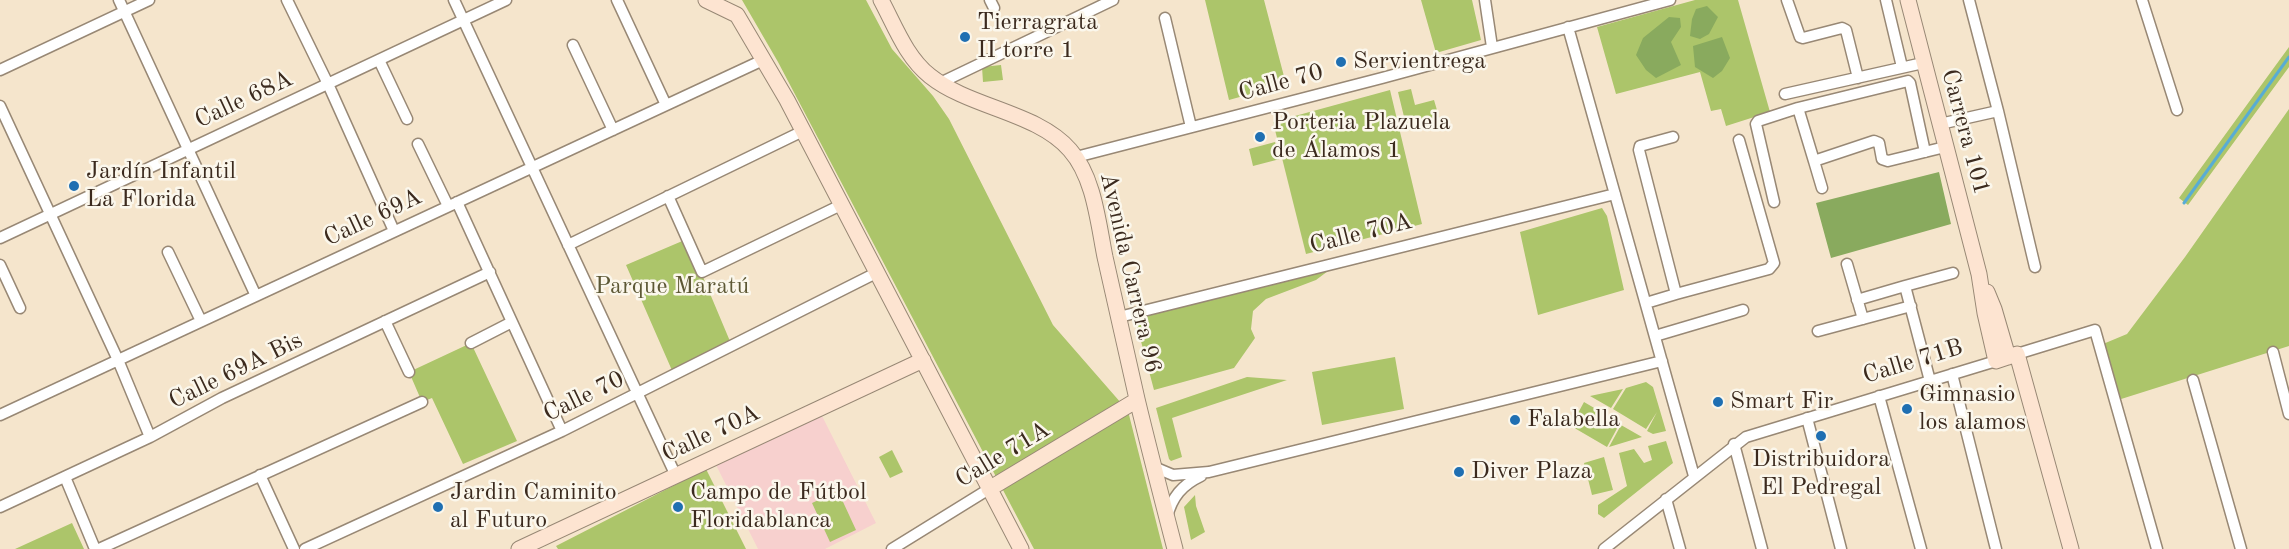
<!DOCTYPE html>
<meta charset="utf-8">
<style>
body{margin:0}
canvas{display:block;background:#f5e5cc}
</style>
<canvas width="2289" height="549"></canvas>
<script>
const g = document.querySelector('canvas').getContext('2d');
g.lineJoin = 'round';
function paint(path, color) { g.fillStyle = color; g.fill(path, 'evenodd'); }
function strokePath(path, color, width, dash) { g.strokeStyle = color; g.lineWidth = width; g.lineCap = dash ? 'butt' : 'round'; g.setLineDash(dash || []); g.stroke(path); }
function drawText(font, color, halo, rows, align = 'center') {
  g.font = font + ' "Old Standard TT",serif'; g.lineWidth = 5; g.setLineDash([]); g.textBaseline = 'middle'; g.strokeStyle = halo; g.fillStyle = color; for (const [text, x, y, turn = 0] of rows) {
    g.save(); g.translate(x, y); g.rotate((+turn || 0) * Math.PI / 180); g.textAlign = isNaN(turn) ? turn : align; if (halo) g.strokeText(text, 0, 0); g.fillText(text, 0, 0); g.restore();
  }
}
paint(new Path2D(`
 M820,412L876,523L825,549H758L716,465Z`), '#f7d0ce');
paint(new Path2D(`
 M742,0H866L892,49L933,96L949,119L1053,325L1128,411L1163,549H1034L778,62Z
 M1205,0H1264L1286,84L1229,100Z
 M1421,0H1472L1481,40L1436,53Z
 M1695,0H1738L1770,112L1726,126L1721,109L1711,111L1700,72L1616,94L1597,27Z
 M2289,47V67L2188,205L2179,198Z
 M1001,65L1003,80L983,82L982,67Z
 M1411,89L1415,105L1434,100L1439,117L1406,125L1398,92Z
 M1390,90L1422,224L1306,254L1273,122Z
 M2289,109V346L2118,400L2103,344L2127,334L2185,257Z
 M1275,142L1280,159L1253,166L1249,149Z
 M1602,208L1607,216L1624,290L1538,315L1520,232Z
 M687,239L732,346L674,375L626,265Z
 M1332,268L1316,280L1266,299L1253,311L1251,329L1255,338L1234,368L1154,390L1134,315Z
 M471,343L517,441L463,464L432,398L422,402L409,372Z
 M1395,357L1404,409L1322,425L1312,372Z
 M1247,377L1287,380L1172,418L1182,457L1171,461L1169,459L1156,408Z
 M1646,382L1653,387L1666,431L1653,434L1647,431L1657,412L1646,429L1613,409L1626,388Z
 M1623,389L1611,408L1590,396Z
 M1584,402L1620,423L1607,447L1571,426Z
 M1621,425L1642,437L1609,447Z
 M1666,441L1673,463L1604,518L1598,514V505L1627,486L1619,453L1634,449L1644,463L1652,460L1648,446Z
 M892,450L903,472L890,478L879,457Z
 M1604,457L1613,490L1592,495L1584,463Z
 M706,469L746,549H558L556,546Z
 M838,491L856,530L830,542L812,503Z
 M1195,495L1196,506L1205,532L1191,540L1184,507Z
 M72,523L84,549H15Z`), '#acc56a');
paint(new Path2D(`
 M1707,6L1718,17L1709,34L1700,39L1690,36L1692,19L1696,9Z
 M1669,17L1680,18L1681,27L1671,42L1681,65L1656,78L1646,70L1636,55L1643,38Z
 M1722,37L1730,58L1722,71L1713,78L1695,67L1693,46Z
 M1939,172L1951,224L1831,258L1816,203Z`), '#89aa5e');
strokePath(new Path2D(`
 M2184,203L2289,57`), '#58acd4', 3);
const street = new Path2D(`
 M119,0L256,296
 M287,0L328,84L394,231
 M454,0L676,476
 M617,0L666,105
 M990,0L994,8
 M1485,0L1492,47
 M1787,0L1800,37L1803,38L1842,28L1846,30L1858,78
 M1886,0L1902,67
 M1969,0L1998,111
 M2142,0L2177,110
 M1165,18L1191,127
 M1568,27L1694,476
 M573,45L613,130
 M379,60L407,119
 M0,70L149,0
 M940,83L1113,0
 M1785,94L1923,63
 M0,106L118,360L150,437
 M1798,108L1814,161
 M1940,124L1998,111L2035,267
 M418,144L448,206
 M1076,157L1382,78L1670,0
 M1822,188L1814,161L1874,141L1879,143L1882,159L1888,161L1945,147
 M668,196L702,272L841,205
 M457,202L562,431
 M1774,202L1756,124L1758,121L1798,108L1908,81L1910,83L1925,152
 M0,238L506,0
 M568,245L803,131
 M168,252L201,321
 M1847,264L1863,319
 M0,265L20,308
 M1676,294L1769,269L1774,263L1739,140
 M1857,300L1905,286
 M1646,303L1676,294L1639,150L1640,146L1673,137
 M1119,317L1615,194
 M385,321L409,372
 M1818,331L1911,306
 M1655,336L1743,310
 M471,343L512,322
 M2273,352L2289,414
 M2017,354L2095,330L2157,549
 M1952,374L1996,549
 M2193,380L2241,549
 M1930,381L1905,286L1953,273
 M1879,396L1921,549
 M0,415L763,60
 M1807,418L1841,549
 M1734,444L1762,549
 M1154,467L1173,475L1209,472L1662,361
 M260,475L294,549
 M65,477L95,549
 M1666,499L1680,549
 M0,507L150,437L222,398L490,272
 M1167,517C1172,497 1182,485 1201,476
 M99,549L422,402
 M305,549L562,431L876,273
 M892,549L989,489
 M1604,549L1746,437L1996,361`);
const secondary = new Path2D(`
 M706,0L737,15L787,100L1021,549
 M881,0C895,26 906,57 930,76C970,108 1037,112 1070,150C1094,177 1098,222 1105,257C1116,304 1126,352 1137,399C1149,449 1162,499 1175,549
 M1908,0L1979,274L1985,313L1996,361L2017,354L2071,549
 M1987,292L1994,309L2008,357
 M989,489L1137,400
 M519,549L923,360`);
strokePath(street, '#988875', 13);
strokePath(secondary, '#988875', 17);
strokePath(street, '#fff', 10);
strokePath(secondary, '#fde4d1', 15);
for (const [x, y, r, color] of [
 [965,37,6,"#1f6fb2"],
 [1341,62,6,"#1f6fb2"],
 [1260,137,6,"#1f6fb2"],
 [74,186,6,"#1f6fb2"],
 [1718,402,6,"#1f6fb2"],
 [1907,409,6,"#1f6fb2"],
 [1515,420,6,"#1f6fb2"],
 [1821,436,6,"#1f6fb2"],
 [1459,472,6,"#1f6fb2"],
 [438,507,6,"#1f6fb2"],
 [678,507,6,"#1f6fb2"]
]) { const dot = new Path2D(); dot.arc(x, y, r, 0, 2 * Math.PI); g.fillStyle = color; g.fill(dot); strokePath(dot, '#fbf7ec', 2); }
drawText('24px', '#3b2a1e', '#fbf7ec', [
 ["Tierragrata",977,23],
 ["II torre 1",977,51],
 ["Servientrega",1353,62],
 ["Porteria Plazuela",1272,123],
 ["de Álamos 1",1272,151],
 ["Jardín Infantil",86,172],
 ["La Florida",86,200],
 ["Gimnasio",1919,395],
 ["los alamos",1919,423],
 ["Smart Fir",1730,402],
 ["Falabella",1527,420],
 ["Distribuidora",1821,460,"center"],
 ["El Pedregal",1821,488,"center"],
 ["Diver Plaza",1471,472],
 ["Jardin Caminito",450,493],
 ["al Futuro",450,521],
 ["Campo de Fútbol",690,493],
 ["Floridablanca",690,521]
], 'left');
drawText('24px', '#3b2a1e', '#fbf7ec', [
 ["Calle 70",1281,83,-15],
 ["Calle 68A",244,100,-25],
 ["Carrera 101",1965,132,75],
 ["Calle 69A",373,218,-25],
 ["Calle 70A",1361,234,-14],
 ["Avenida Carrera 96",1130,273,77],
 ["Calle 71B",1913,362,-17],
 ["Calle 69A Bis",236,371,-26],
 ["Calle 70",584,397,-26],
 ["Calle 70A",711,434,-25],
 ["Calle 71A",1003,455,-31]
]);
drawText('24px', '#5d5835', '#fbf7ec', [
 ["Parque Maratú",672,287]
]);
</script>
